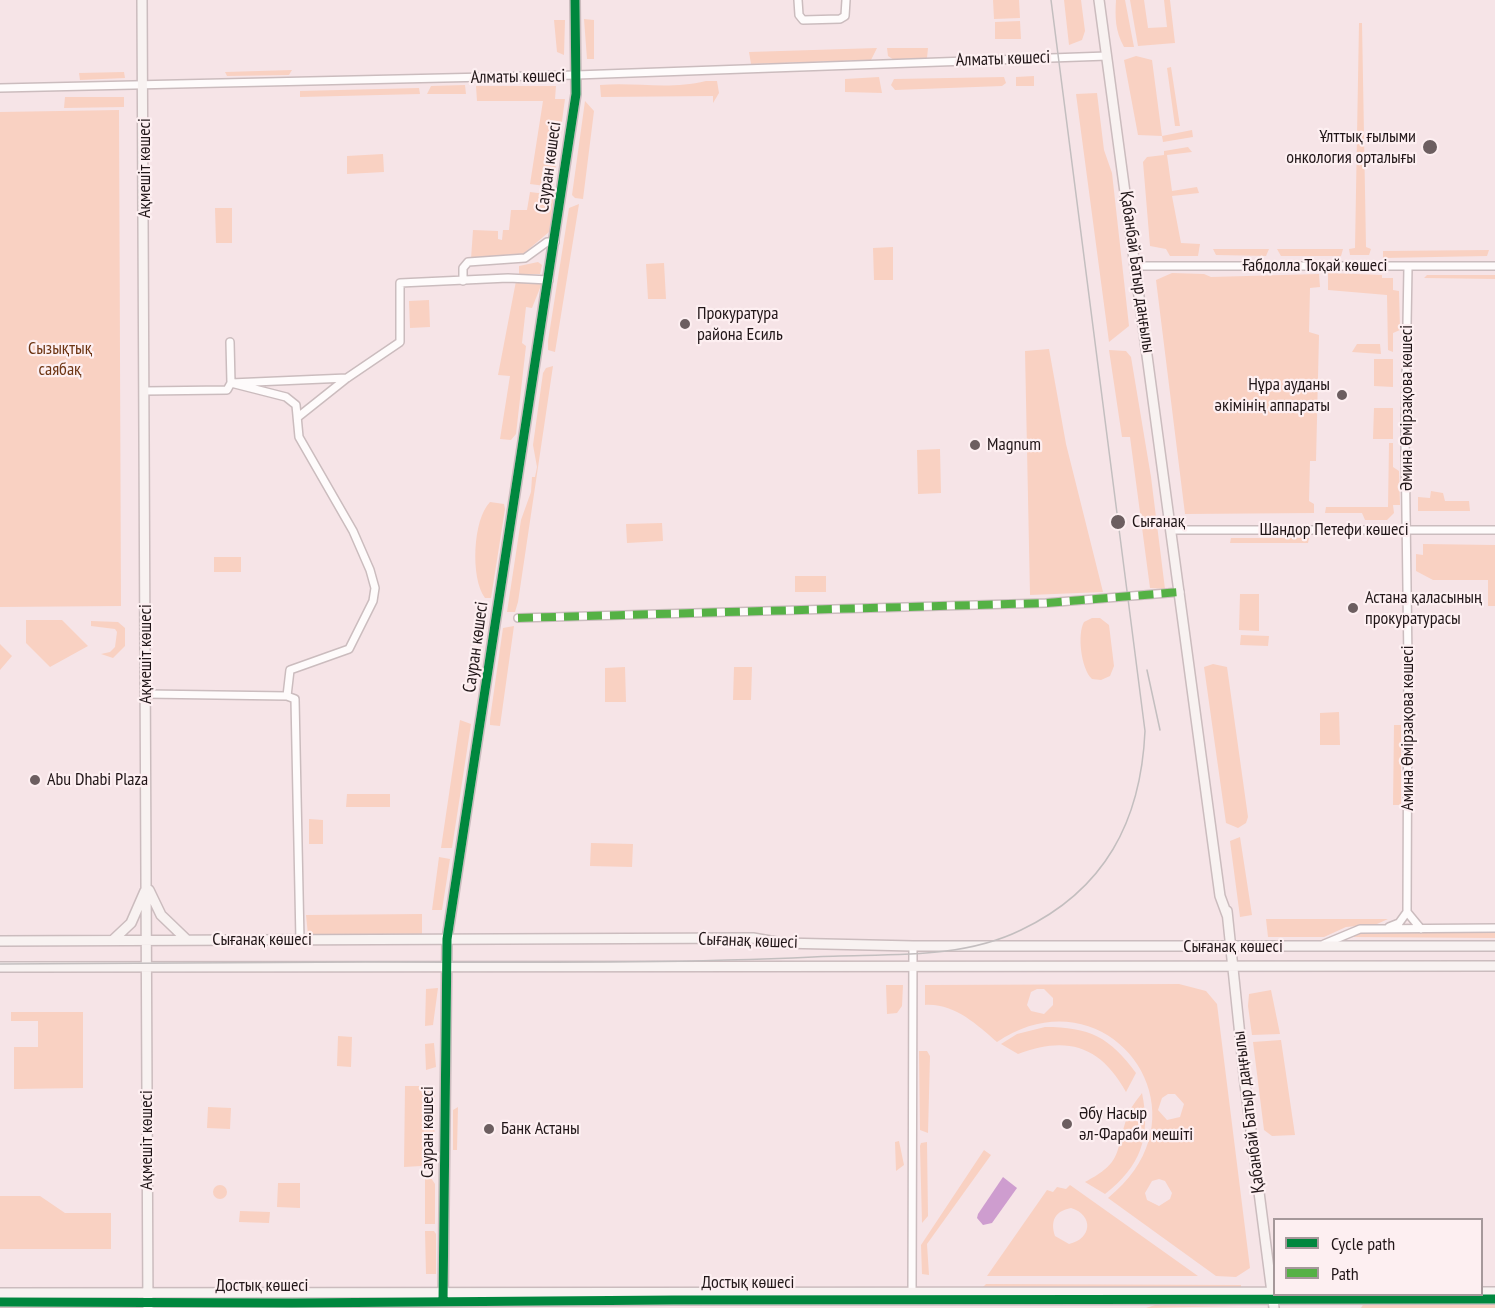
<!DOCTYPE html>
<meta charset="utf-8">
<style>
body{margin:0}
#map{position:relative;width:1495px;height:1308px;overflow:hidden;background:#f6e4e7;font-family:"PT Sans Narrow",sans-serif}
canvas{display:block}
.legend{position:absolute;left:1273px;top:1218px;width:210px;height:78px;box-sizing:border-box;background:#fdeff1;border:2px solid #a5989a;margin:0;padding:8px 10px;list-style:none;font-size:18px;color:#211618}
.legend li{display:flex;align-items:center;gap:12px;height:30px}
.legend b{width:30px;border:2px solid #a5989a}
</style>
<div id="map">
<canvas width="1495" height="1308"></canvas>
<ul class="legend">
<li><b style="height:8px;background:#00873e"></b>Cycle path</li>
<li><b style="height:8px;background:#55b145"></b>Path</li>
</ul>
</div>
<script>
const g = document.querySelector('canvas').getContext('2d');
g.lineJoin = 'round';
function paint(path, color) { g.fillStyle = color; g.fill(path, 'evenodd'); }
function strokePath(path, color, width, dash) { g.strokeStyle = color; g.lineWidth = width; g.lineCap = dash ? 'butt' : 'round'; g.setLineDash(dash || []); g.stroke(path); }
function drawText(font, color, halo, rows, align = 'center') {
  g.font = font + ' "PT Sans Narrow",sans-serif'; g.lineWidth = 4.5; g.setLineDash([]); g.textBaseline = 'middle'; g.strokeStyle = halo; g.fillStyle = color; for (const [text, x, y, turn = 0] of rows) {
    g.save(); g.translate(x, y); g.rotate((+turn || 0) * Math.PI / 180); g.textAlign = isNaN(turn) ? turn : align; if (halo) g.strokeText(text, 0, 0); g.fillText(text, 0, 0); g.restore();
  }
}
paint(new Path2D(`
 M993,0H1019L1020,18L994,19Z
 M1064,0H1081L1085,31L1082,40L1069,45Z
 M1116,0H1125L1134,47H1124C1115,31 1115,17 1116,0Z
 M1130,0H1144L1148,28L1167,27L1164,0H1170L1175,43L1138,46Z
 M584,19L594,20V59H587Z
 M554,20H565L564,55L557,52Z
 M1020,21L1021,39H995V22Z
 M1359,23H1362L1366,247L1371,249L1369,255H1350L1349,249L1355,248Z
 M877,48L871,60L751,64L749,52Z
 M887,48H928L927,58L894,60L888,56Z
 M1136,56L1152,60L1162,136L1192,130L1193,137L1163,142L1162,136L1138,135L1124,60Z
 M1171,67L1180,126H1175L1167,68Z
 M292,70L289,75L227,76L225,72Z
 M124,72L125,78L80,80L79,73Z
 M1034,76V86H1016V77Z
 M879,77L882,93L845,92V79Z
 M1004,77L1006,83L1002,86L895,90L891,85L894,79Z
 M706,81H717L719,93L713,103V96L601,97L600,85C637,82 668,90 706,81Z
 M465,85L466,94H427L431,86Z
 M476,86H556L555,99H565L553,187L530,184L543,101H477Z
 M419,88L420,94L300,97V91Z
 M1097,93L1104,150L1112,173L1129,326L1109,342L1076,94Z
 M65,97H124V107L64,108Z
 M585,101L594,111L583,199L575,198L572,195Z
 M119,110L121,606L0,607V112Z
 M1188,147L1192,152L1167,155L1172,191L1197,187L1199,193L1172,196L1181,243L1200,244L1198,256H1170L1166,249L1150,246L1143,162L1147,157L1164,155V151Z
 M383,154L384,172L347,174V156Z
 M530,192L554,195L549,232L523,254L471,259L473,230L498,231V239L502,240L503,230H509L511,210H527Z
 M579,204L555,352L548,350V341L569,208Z
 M215,208H232V243H216Z
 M893,247V280H874L873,248Z
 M1213,249H1269L1266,256L1216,255Z
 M1277,249H1343L1341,256H1281Z
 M1489,250L1487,256L1383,258V251Z
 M538,262L542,265L540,274H519V266Z
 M664,263L666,299H648L646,264Z
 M1172,273L1204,274L1211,277L1319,274L1320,287L1310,288L1309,332L1319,335L1316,461H1310L1309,501L1314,504V513L1185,514L1156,280Z
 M1328,273L1382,275V278H1393V290L1399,291L1400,330L1393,333V352L1388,350L1387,295L1328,290Z
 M1427,275H1495V279L1424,278Z
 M516,281L542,283L532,308L526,307L522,343L526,346L516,434L511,440L500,439L510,376L498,375Z
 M429,300L430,327L410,328L409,301Z
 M1357,344H1380L1381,354L1352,352Z
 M1049,349L1066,444L1103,592L1030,595L1025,351Z
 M1109,350L1126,351L1131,357L1151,477L1165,589L1150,588L1130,437H1122Z
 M1374,359H1393V387L1374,386Z
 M553,366L518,602L515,612H507L521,520L531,492L532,477H535L537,467L533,445L543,373L546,368Z
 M1374,408H1393V439H1373Z
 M1389,443H1393V467L1399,471L1400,505H1393L1394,513L1387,520H1365L1362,513H1325L1326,507H1388Z
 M940,449L941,493L918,494L917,450Z
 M1431,491L1443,493L1445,501H1469L1470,511H1418V497L1430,498Z
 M490,502L504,504L505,509L491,598H485C470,578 473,519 490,502Z
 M662,523L663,541L627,543L626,524Z
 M1231,538H1309L1308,543H1230Z
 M1423,544L1495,545V606H1488V580H1433L1416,571V554L1423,555Z
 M214,557H241V572H214Z
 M795,576H826V592H795Z
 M1240,594H1259V631L1239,630Z
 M1092,618H1100L1109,625L1114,666L1110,676L1101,680L1092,679C1081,669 1077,634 1084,622Z
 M26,620H62L88,646L50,667L26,643Z
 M91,621L118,622L125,628V646L113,658L101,654L110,652L115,647L117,632L115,629L91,626Z
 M514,626L500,726L490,725V719L503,628Z
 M1241,635L1269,636L1268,646L1240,645Z
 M0,644L12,656L0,670Z
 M1213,664L1227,667L1248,817L1246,823L1238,828L1226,823L1204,667Z
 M625,667L626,702H605V668Z
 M734,667H752L751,700H733Z
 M1339,712L1340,745H1320V713Z
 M460,720L471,724L452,848H441Z
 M1394,725H1401V805H1393Z
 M347,794H390V807H346Z
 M309,819L323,820V844H309Z
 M1240,837L1252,915L1240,917L1230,841Z
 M591,843L633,844L632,867L590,866Z
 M439,857L450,859L442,910H432Z
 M422,914V934L308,935L306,915Z
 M1266,919H1388L1377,924L1346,927L1324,937H1268Z
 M1366,931H1495V938L1352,937Z
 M1179,984L1206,991L1217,1004L1250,1268L1236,1277L1216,1276L1108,1198C1216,1112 1107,968 997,1042C976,1024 954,1003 925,1005V985ZM1037,989H1044L1053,998V1005L1044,1014L1031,1011L1027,1005L1031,992ZM1168,1094H1175L1184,1104L1180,1117L1167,1120L1158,1110L1162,1098ZM1159,1179L1165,1181L1172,1193L1170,1199L1159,1206L1147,1200L1145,1193L1152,1181Z
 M886,985H903L902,1006L897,1013L887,1014Z
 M438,988L433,1025L425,1026L426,989Z
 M1271,990L1280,1034L1252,1035L1248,1006L1249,994Z
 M11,1012H83V1088L14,1089V1047H38V1021H11Z
 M1045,1027C1089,1027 1110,1037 1136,1073L1126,1092C1101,1046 1067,1035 1018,1054L1001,1044L1017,1034Z
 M338,1036L352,1037L351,1067L337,1066Z
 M1281,1040L1295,1135L1272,1136L1264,1130L1253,1042Z
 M434,1043L436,1067L426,1070L425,1044Z
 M919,1051H927L930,1056L928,1133L920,1130Z
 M405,1086H429L435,1095L434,1160L421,1166L404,1167Z
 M1142,1093C1151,1137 1141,1166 1105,1194L1085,1182C1123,1162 1115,1153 1127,1117C1129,1109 1137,1100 1142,1093Z
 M208,1107L231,1108L230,1129L207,1128Z
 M458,1107L457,1150H453V1110Z
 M899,1141L904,1165L896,1171L895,1142Z
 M927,1142L928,1216L922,1223L920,1146L921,1143Z
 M984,1150L991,1155L927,1244L929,1275L922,1274L921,1245Z
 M425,1175H429L435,1184V1224H425Z
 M278,1183H300V1208L277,1207Z
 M1070,1185L1198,1276H987L1047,1190L1053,1192L1057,1187L1066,1189ZM1071,1208C1094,1215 1092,1239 1069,1244L1055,1236C1050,1221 1055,1211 1071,1208Z
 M213 1192a7 7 0 1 1 14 0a7 7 0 1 1-14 0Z
 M0,1196H40L65,1213H111V1249H0Z
 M240,1211L270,1212L269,1223L239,1222Z
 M425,1231H434L436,1234V1274H426Z
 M986,1284L1241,1285V1288H982Z
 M1364,1303L1495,1305V1308H1361Z
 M1155,1305L1239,1306L1146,1308Z`), '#f9d1c2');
paint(new Path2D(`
 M1003,1177L1017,1188L992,1223L983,1225L977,1218L978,1214Z`), '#ce9dcf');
const street = new Path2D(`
 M798,0L799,15L803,20L840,19L845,16L846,0
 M0,88L576,75L1107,56
 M1136,266H1495
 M1408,267L1405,439L1408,662L1407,912L1421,929
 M463,281V268L468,262L525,258L547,242H555
 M230,342L231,383L347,378
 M145,391L227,390L231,383L286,397L296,405L299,437L353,531L370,570L375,588L373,601L349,649L290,670L287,696
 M298,417L347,378L400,342V283L508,278L549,280
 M1172,530H1495
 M518,618L1046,603L1180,592
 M146,694L287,696L295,699L300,941
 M1389,927L1399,923L1407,912
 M1324,944L1360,929L1495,928
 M912,1292L913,946`);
const secondary = new Path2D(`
 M142,0L148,1308
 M1099,0L1220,896L1227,915
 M149,890L161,915L187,940
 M1227,911L1245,1084L1274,1308
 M114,939L131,923L145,891
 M0,941L753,938L782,943L913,946H1495
 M0,967L1495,966
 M1482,1292H1495
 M0,1293L1274,1292
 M0,1302L292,1303L673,1300L1495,1299
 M443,1302L447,939L576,94L575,0`);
strokePath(street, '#cbbcbe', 10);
strokePath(secondary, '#cbbcbe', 12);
strokePath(street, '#fefbfb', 7);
strokePath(secondary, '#f8f2f1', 9);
strokePath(new Path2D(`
 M1147,670L1160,730
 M0,964C122,964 243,962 365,962C515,962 664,964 813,957C881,953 958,961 1021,930C1105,890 1141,821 1145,731L1051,0`), '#c3bebf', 1.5);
strokePath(new Path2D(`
 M518,618L1046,603L1180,592`), '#55b145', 8, [15, 8]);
strokePath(new Path2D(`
 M0,1302L292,1303L673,1300L1495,1299
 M443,1302L447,939L576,94L575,0`), '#00873e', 9);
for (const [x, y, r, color] of [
 [1430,147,8,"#6c5e60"],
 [685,324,6,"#6c5e60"],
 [1342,395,6,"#6c5e60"],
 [975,445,6,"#6c5e60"],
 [1118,522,8,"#6c5e60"],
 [1353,608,6,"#6c5e60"],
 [35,780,6,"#6c5e60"],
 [1067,1124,6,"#6c5e60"],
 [489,1129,6,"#6c5e60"]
]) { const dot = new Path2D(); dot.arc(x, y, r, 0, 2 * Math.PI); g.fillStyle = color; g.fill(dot); strokePath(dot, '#fdeff1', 2); }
drawText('18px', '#211618', '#fdeff1', [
 ["Алматы көшесі",1003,59,-2],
 ["Алматы көшесі",518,77,-1],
 ["Сауран көшесі",549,167,-82],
 ["Ақмешіт көшесі",145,168,-90],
 ["Ғабдолла Тоқай көшесі",1315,266],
 ["Қабанбай Батыр даңғылы",1137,272,82],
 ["Әмина Өмірзақова көшесі",1407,408,-90],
 ["Шандор Петефи көшесі",1334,530],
 ["Сауран көшесі",476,647,-82],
 ["Ақмешіт көшесі",146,654,-90],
 ["Амина Өмірзақова көшесі",1408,728,-90],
 ["Сығанақ көшесі",262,940],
 ["Сығанақ көшесі",748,941,2],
 ["Сығанақ көшесі",1233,947],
 ["Қабанбай Батыр даңғылы",1249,1112,-97],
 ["Сауран көшесі",428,1132,-90],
 ["Ақмешіт көшесі",147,1140,-90],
 ["Достық көшесі",748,1283],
 ["Достық көшесі",262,1286]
]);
drawText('18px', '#211618', '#fdeff1', [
 ["Ұлттық ғылыми",1416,137,"right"],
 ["онкология орталығы",1416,158,"right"],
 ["Прокуратура",697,314],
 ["района Есиль",697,335],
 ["Нұра ауданы",1330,385,"right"],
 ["әкімінің аппараты",1330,406,"right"],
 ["Magnum",987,445],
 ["Сығанақ",1132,522],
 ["Астана қаласының",1365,598],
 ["прокуратурасы",1365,619],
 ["Abu Dhabi Plaza",47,780],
 ["Әбу Насыр",1079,1114],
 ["әл-Фараби мешіті",1079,1135],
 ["Банк Астаны",501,1129]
], 'left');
drawText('18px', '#6d3513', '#fdeff1', [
 ["Сызықтық",60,349],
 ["саябақ",60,370]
]);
</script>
